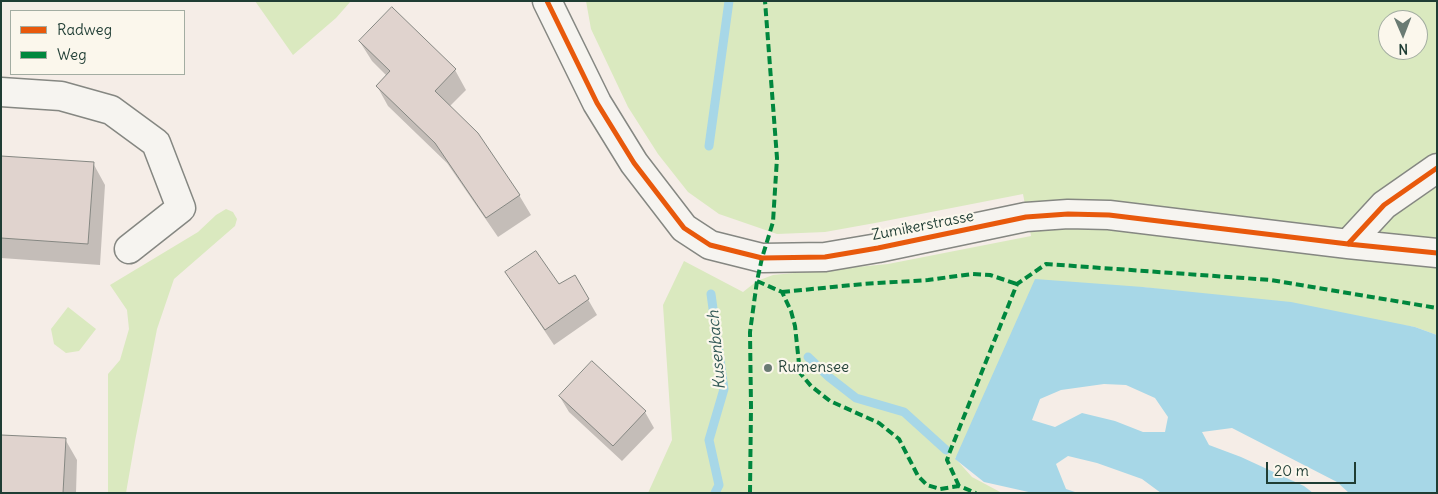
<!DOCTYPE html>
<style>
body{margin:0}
#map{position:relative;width:1438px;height:494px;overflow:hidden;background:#f5ede7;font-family:Delius,sans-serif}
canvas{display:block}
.frame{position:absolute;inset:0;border:2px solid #1f3d34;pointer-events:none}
.legend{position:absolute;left:10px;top:10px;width:175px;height:65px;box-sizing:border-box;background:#fbf7ec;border:1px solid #a3ada2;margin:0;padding:6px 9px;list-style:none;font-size:15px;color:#1f3d34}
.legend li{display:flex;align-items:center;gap:10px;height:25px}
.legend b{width:25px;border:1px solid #a3ada2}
.north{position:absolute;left:1378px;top:10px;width:50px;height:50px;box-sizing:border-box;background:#fbf7ec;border:1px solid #a3ada2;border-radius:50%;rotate:179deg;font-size:14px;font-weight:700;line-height:20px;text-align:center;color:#1f3d34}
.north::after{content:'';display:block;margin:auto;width:18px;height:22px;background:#6a7b73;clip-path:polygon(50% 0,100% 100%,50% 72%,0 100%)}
.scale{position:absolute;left:1266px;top:462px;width:90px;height:22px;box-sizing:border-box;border:2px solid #1f3d34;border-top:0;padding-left:6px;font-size:15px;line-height:18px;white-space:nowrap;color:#1f3d34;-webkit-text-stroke:4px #fbf7ec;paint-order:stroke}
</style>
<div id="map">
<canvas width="1438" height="494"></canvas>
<div class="frame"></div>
<ul class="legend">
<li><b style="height:6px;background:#e8590c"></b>Radweg</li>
<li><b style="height:6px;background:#00873e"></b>Weg</li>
</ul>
<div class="north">N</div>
<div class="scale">20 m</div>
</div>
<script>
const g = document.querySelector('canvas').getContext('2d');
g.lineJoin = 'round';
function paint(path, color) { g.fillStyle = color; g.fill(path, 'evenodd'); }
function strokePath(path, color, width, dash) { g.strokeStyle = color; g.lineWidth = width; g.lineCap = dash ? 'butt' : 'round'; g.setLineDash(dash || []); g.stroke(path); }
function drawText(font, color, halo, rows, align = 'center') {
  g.font = font + ' Delius,sans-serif'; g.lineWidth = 4.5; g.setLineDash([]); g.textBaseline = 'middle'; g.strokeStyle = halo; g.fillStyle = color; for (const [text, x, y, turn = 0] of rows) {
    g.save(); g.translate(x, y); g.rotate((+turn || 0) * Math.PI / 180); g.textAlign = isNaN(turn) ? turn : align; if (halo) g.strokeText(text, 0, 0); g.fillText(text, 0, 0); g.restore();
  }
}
paint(new Path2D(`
 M255,1H351L336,18L293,55Z
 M586,1H1437V335L1415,327L1143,287L955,458L972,477L1002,493H648L672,440L663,305L684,261L743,292L757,281L773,275L888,264L1031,236L1023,194L875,223L825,232L777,234L719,214L688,192L658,154L628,107L591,29ZM1388,20H1418V50H1388Z
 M226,209L233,212L237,219L235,226L174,279L157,329L135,441L126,493H108V374L120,360L129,329L127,310L110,285L198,232L216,215Z
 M68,307L96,329L79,351L66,353L54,344L51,329Z`), '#dae9bf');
paint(new Path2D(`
 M1035,279L1143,287L1291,302L1415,327L1437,335V493H1349L1337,482L1232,428L1202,432L1209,445L1241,457L1304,486L1313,493H1161L1142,479L1097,463L1068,456L1056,464L1066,489L1078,493H1033L984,482L955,459ZM1104,384L1126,385L1155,398L1168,417L1165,432H1143L1115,421L1082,413L1055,427L1032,420L1040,399L1061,390Z`), '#a7d7e7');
paint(new Path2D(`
 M360,42L455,70L466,90L449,107L519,195L531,215L498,237L447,163L388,106L377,86L387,76L372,61Z
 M1,157L93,163L105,185L100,265L1,258Z
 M575,277L597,315L554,345L516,288L558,286Z
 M560,397L645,412L654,428L622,461L569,412Z
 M65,439L77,460L76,493H1Z`), '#0003');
strokePath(new Path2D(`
 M709,146L729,1
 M711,294L724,389L709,440L719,485L715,493
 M808,357L829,377L856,398L904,412L946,450`), '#a7d7e7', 9);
const building = new Path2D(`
 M392,7L456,69L435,91L478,133L520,195L486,218L435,143L376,86L390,71L359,41Z
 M1,156L94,162L88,244L1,238Z
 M536,251L559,284L575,275L589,299L545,330L505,272Z
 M592,361L646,411L613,446L559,396Z
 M1,435L66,438L63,493H1Z`);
paint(building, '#e0d3ce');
strokePath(building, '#858782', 1);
const minor = new Path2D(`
 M547,1L597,103L634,163L684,228L710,245L762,258L825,257L878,248L1026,217L1068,214L1109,215L1348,244L1437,253
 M1,92L61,96L111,110L156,143L181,208L129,249
 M1348,244L1384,205L1437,168`);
strokePath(minor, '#858782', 31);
strokePath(minor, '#f6f4f0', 28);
strokePath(new Path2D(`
 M757,281L782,292L791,311L795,326L800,373L811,386L830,401L879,423L899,439L918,476L927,485L940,489L959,486L976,493
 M782,292L863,284L928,280L972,274L990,275L1017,284
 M959,486L947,460L949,454L1017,284L1046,264L1271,280L1437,308
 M750,493L751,406L750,332L757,281L762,258L773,222L777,158L765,1`), '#00873e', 4, [8, 4]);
strokePath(new Path2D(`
 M547,1L597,103L634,163L684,228L710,245L762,258L825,257L878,248L1026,217L1068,214L1109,215L1348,244L1437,253
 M1348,244L1384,205L1437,168`), '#e8590c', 5);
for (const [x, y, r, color] of [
 [768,368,5,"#6a7b73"]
]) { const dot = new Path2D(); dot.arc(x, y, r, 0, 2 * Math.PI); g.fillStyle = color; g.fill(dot); strokePath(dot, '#fbf7ec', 2); }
drawText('15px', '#1f3d34', '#fbf7ec', [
 ["Zumikerstrasse",923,226,-11]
]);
drawText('15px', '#1f3d34', '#fbf7ec', [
 ["Rumensee",778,368]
], 'left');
drawText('italic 16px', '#345a58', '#fbf7ec', [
 ["Kusenbach",717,350,-95]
]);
</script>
